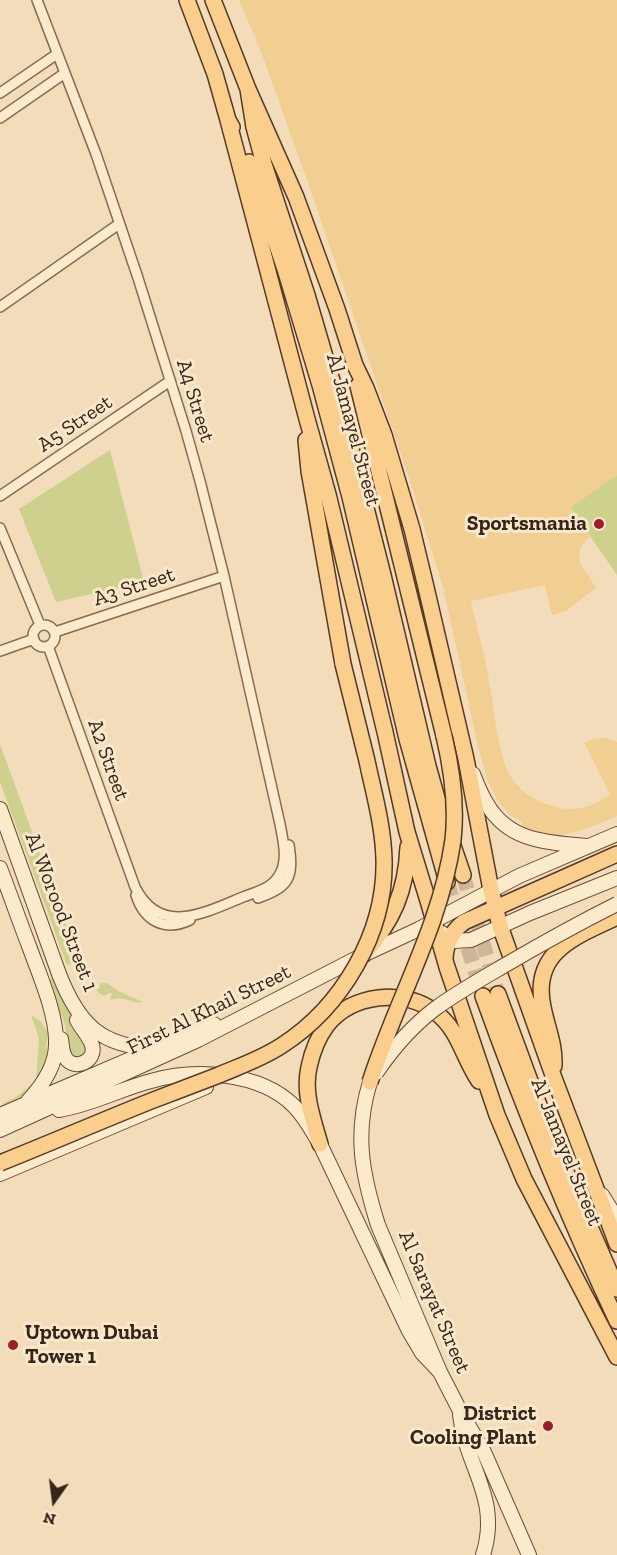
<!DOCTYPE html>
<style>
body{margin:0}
#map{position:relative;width:617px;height:1555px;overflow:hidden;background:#f2dcba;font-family:"Zilla Slab",serif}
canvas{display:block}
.north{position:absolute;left:24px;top:1471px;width:60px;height:60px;-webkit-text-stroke:4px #f8e7ca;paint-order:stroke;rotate:194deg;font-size:16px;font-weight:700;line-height:24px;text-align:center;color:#372519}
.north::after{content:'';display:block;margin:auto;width:21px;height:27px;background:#372519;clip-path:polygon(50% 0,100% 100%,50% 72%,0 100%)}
</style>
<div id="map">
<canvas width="617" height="1555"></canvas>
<div class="north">N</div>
</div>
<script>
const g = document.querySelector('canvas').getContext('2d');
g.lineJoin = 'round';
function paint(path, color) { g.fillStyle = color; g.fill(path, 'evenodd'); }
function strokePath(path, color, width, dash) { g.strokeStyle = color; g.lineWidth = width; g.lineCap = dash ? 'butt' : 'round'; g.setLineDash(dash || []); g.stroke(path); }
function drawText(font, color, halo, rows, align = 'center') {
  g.font = font + ' "Zilla Slab",serif'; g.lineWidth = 6; g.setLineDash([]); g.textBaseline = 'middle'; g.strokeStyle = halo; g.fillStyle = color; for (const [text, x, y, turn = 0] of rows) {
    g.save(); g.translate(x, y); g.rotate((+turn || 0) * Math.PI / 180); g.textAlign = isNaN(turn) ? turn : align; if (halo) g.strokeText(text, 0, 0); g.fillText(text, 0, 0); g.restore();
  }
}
paint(new Path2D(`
 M110,450L144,582L56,602L19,509Z
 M617,475V575L570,507Z
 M0,744L72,941L84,962L80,961L67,965L0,782Z
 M56,977C65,1002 74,1025 89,1046L85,1060L70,1056L65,1025L48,980Z
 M102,983H107L118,991L143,1002C130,1005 127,994 110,1000L112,993H109L105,996L100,994L96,990L100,988L99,985Z
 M31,1015L41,1022L48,1033L46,1047L48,1054L44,1063L43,1072L24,1099L0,1105L16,1097L36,1081L39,1038Z`), '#ced08d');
paint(new Path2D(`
 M239,0H617V475L570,508L590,537C568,556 584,567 596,588L566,611L552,615L545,585L471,601C478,631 486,661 491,691C495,716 497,743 506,767C516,795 553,813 581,808C591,807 601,799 610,795L584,743C596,737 605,736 617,742V816C594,826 567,839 541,834C535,833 528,830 522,828L523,822L511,816L499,803L488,782L479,750L443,587L410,481L307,180L260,49Z`), '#f1cf93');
strokePath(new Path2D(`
 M463,875L498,994
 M447,882L483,996`), '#cdb79a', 15, [15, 8]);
const street = new Path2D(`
 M37,0L96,154L138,278L186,431L200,481L224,576L280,824C283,841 289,862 278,877C270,889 256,892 243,897C204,913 160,937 135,887L48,646
 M0,93L57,54
 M0,118L65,73
 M0,307L119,224
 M0,496L170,381
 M0,528L40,625
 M33 636a11 11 0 1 1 22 0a11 11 0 1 1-22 0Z
 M55,632L224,576
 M0,651L34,639
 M136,895C144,921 165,932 190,920
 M258,898C289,887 294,878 289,845`);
const secondary = new Path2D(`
 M473,774C477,784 481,795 487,804C509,842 547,842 586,846
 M0,809L59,974C78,1023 101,1048 156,1048
 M0,868C10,894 19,920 29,946C39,974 57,1014 56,1044C56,1065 42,1086 28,1101
 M442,933L449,939L454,941L471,940L530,913L617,878
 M61,1039C62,1045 62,1052 65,1057C74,1072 97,1061 92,1045C89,1036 81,1028 77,1020
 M370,1082C354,1134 362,1174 378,1225L440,1372L459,1409L484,1452L529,1555
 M59,1110C91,1105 120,1089 151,1081C195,1068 260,1072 294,1106C305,1117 312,1131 320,1144L409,1331L422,1353L440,1372
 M0,1115L189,1034L214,1024
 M0,1130L198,1040L363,955L419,929L519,876L617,834
 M0,1174L206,1087
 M602,1195L617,1219
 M460,1415C466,1468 501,1498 483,1555`);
const primary = new Path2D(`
 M187,0L215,74L228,120L232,127
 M213,0L248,89L254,127L264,164L307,295L345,425L383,575L428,766L438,802L463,875
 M248,89L296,197L337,309L355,365L366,388L384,435L412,529L425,583L466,759L491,890L500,926L554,1078L617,1244
 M228,120L307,419L329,498L385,732L407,832L429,904L447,967L497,1115L524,1179L617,1357
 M249,162L285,269L320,385L350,497L407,739L447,882
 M358,386L444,736
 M306,440L309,471L343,664
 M363,955C393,921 406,892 408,847
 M445,958C446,943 452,931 464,922L617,854
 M498,994L550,1135L617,1289
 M483,996C523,1107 567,1215 617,1321
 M554,1066C555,1044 547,1028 543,1007C531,951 577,936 617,917
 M320,1144C313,1119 303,1093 309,1067C312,1053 318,1037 327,1025C352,994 404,988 435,1012C459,1029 463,1058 479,1081`);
strokePath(street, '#896b53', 12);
strokePath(secondary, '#6b4c36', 16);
strokePath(primary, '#563928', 18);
strokePath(street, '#fceacd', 9);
strokePath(secondary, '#fceacd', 14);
strokePath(primary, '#face8c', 15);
const secondaryBridge = new Path2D(`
 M376,1073C393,1048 412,1026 436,1008C458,992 483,978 507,964C543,943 579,923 617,904`);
const primaryBridge = new Path2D(`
 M370,1082C396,1001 441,925 453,840C457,805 452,770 444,736
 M0,1163C50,1143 101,1121 151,1101C174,1092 196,1084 219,1075C240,1066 261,1059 281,1046C342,1007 386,933 384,859C383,825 374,794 367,761C359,729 351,696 343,664`);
strokePath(secondaryBridge, '#6b4c36', 16, []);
strokePath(primaryBridge, '#563928', 18, []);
strokePath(secondaryBridge, '#fceacd', 14);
strokePath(primaryBridge, '#face8c', 15);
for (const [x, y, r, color] of [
 [599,524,6,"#9e1d2a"],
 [13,1345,6,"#9e1d2a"],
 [548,1426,6,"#9e1d2a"]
]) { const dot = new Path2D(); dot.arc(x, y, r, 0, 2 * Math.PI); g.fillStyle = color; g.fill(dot); strokePath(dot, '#f8e7ca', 2); }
drawText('21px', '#372519', '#f8e7ca', [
 ["A4 Street",195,401,73],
 ["A5 Street",75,424,-34],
 ["Al Jamayel Street",353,430,75],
 ["A3 Street",134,587,-18],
 ["A2 Street",108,760,70],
 ["Al Worood Street 1",61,912,69],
 ["First Al Khail Street",209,1010,-26],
 ["Al Jamayel Street",566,1152,68],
 ["Al Sarayat Street",434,1302,67]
]);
drawText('bold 21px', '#372519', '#f8e7ca', [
 ["Sportsmania",587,524],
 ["Uptown Dubai",25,1333,"left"],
 ["Tower 1",25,1357,"left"],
 ["District",536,1414],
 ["Cooling Plant",536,1438]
], 'right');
</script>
